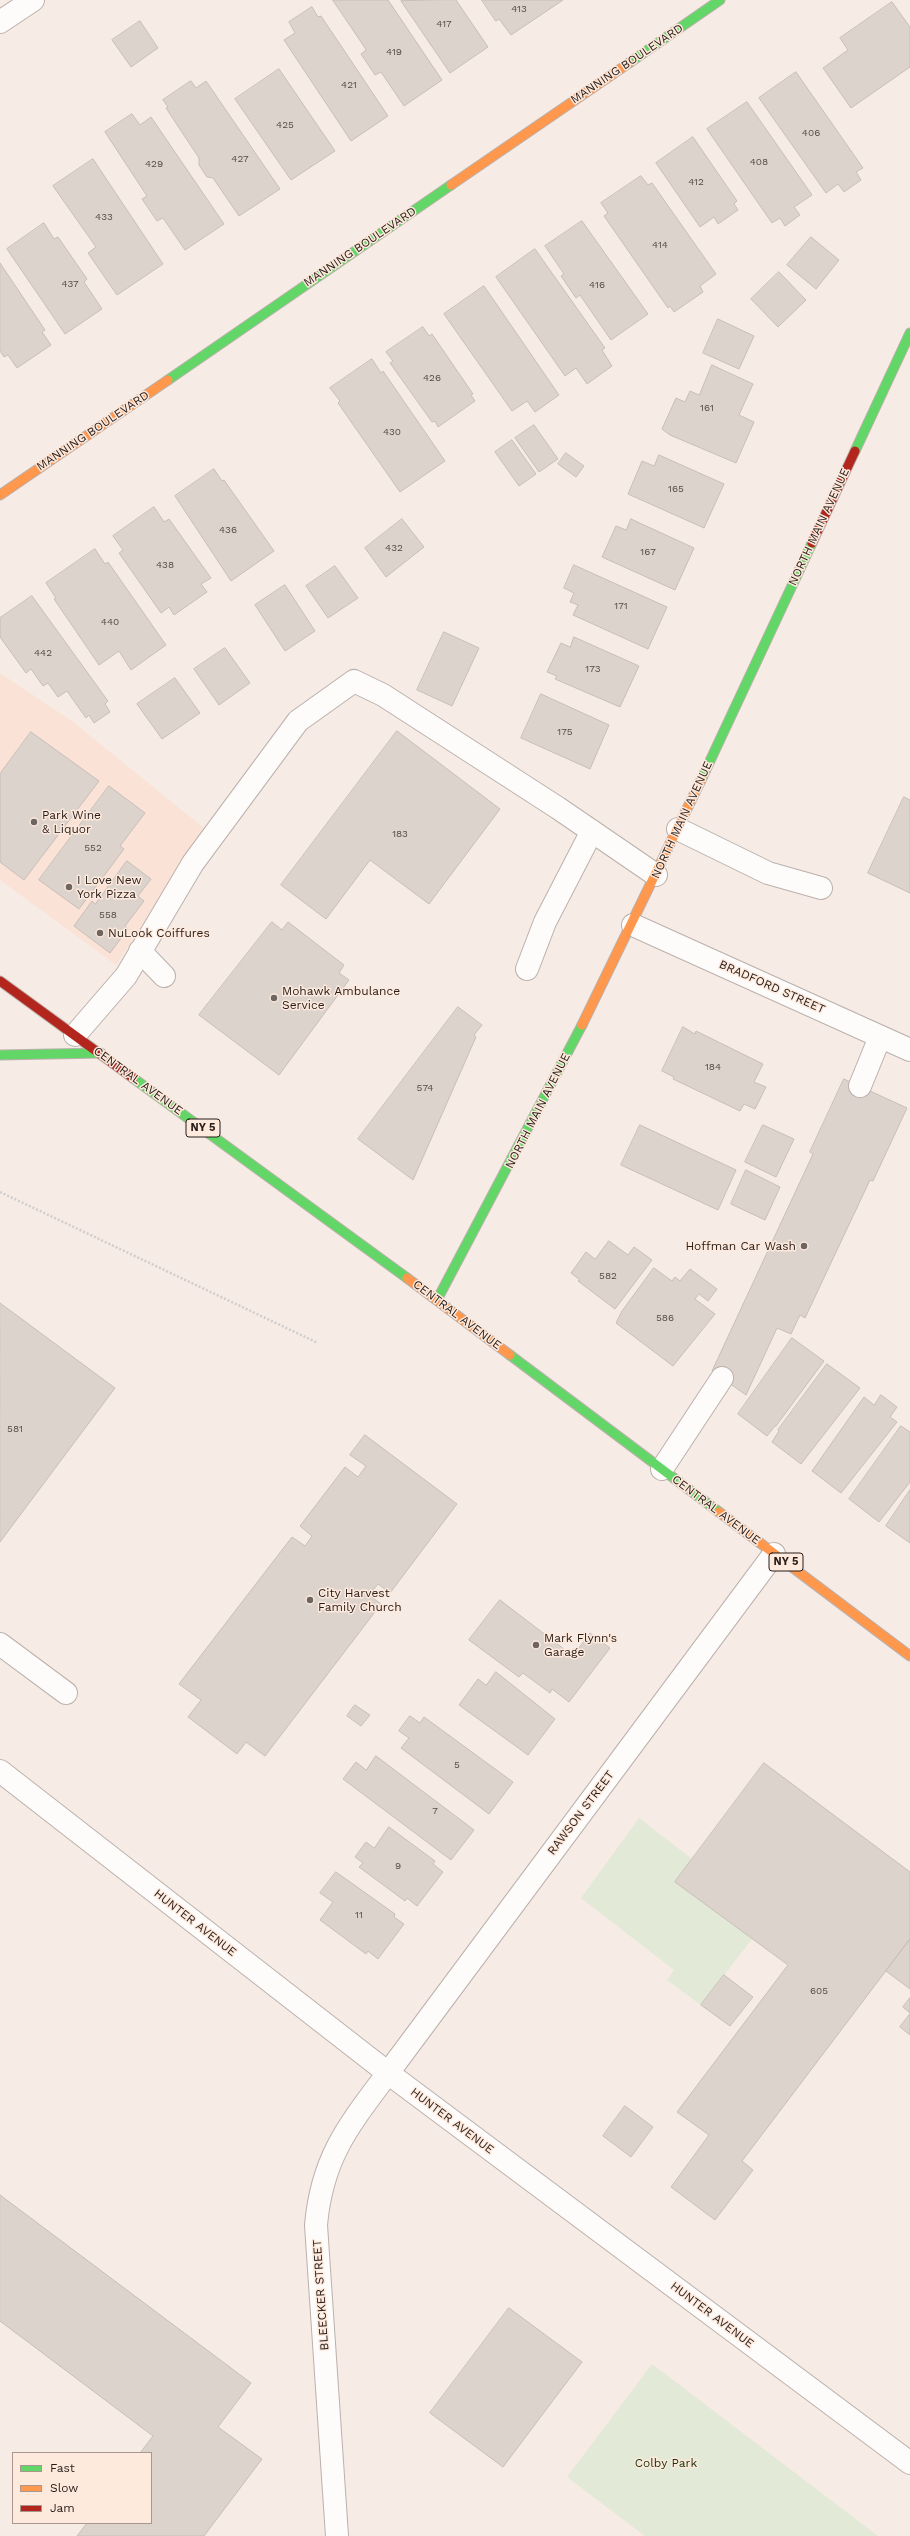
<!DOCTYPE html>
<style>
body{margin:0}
#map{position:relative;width:910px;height:2536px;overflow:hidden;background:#f6ebe5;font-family:"Work Sans",sans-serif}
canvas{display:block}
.legend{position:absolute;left:12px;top:2452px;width:140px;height:72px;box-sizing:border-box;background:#fee9dd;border:1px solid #a8978e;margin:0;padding:5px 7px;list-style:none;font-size:12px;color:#271d18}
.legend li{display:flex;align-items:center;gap:8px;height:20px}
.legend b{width:20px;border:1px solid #a8978e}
</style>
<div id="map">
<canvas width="910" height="2536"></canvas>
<ul class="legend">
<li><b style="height:5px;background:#63d668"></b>Fast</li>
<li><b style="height:5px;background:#ff974d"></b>Slow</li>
<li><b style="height:5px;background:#b3261e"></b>Jam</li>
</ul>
</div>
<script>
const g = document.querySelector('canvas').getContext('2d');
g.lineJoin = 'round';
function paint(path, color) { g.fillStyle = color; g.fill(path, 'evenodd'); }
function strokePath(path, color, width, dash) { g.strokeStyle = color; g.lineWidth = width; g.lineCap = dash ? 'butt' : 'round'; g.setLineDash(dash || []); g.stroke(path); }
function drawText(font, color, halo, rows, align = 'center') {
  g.font = font + ' "Work Sans",sans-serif'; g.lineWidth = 3; g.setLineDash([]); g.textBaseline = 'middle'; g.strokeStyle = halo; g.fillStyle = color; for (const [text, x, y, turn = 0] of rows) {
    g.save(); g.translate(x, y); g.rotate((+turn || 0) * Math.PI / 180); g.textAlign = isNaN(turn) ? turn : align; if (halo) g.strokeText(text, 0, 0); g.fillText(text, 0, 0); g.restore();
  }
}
paint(new Path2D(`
 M0,673L72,721L205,829L116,965L0,880Z`), '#fae3d6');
paint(new Path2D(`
 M639,1818L692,1859L676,1882L752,1939L701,2005L667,1980L674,1970L581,1898Z
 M652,2364L878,2536H645L567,2477Z`), '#e2e9d6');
const building = new Path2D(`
 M333,0H388L442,80L404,106L381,72L375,75L361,54L366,50Z
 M456,0L488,47L450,73L401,1Z
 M482,0H563L511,35L499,19L496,21Z
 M892,2L910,27V67L851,108L823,68L848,50L840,38Z
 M312,7L318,17L321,16L388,116L351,141L284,40L295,33L289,22Z
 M140,21L158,48L131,67L112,40Z
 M279,69L335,151L291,180L235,99Z
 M796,72L863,168L856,172L861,180L844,192L838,184L826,193L759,98Z
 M191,81L196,88L206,81L280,189L239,216L213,178L207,177L199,165V158L166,108L168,107L163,100Z
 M747,102L812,195L794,207L800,215L785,226L780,218L772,223L707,129Z
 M132,114L140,125L151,117L224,224L185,250L163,218L157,221L142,199L147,196L105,132Z
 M693,137L737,201L734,204L738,210L718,224L714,217L700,227L656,163Z
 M93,159L163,264L117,295L88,253L96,247L53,186Z
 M641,176L648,185L652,183L716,274L700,286L703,292L674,312L670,306L668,308L604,216L608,213L601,203Z
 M582,221L648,314L611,340L580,295L576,298L561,276L564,274L545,246Z
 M44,223L54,239L58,237L87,279L84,282L102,309L65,334L7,249Z
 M811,237L839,260L816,289L787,265Z
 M535,249L605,348L602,350L612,366L587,384L576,368L565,376L496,277Z
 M0,263L45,330L42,332L51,345L17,368L8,355L4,357L0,351Z
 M779,272L806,300L778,327L751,299Z
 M484,286L559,395L535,412L527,401L512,411L444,314Z
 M718,319L754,336L739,369L703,353Z
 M423,327L429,336L432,334L473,394L471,395L475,401L438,427L435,421L432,422L390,363L393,361L386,352Z
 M372,359L381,373L383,371L445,461L400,492L338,403L340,401L330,388Z
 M712,365L753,384L739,415L754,422L736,463L670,435L662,429L676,398L685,402L690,391L699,395Z
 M534,425L558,459L539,472L515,438Z
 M512,440L536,474L519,486L495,452Z
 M566,453L584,466L576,477L558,464Z
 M659,455L724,484L704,528L628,494L642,461L654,466Z
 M214,469L222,481L224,480L274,551L231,581L175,496Z
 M154,507L164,522L169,519L211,578L201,584L207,592L174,615L169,607L161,613L119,553L123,550L113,536Z
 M402,519L424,547L386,577L365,548Z
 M631,519L694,548L675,590L602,557L616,526L626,530Z
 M95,549L105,564L108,562L166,645L131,670L119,651L99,665L54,599L56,598L46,583Z
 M574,565L667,607L648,649L573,615L578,605L570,602L574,593L564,588Z
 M335,566L358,598L328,618L306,586Z
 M285,585L315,631L285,651L255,605Z
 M32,596L108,701L105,704L110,712L94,723L89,715L86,718L67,691L58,697L48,683L43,686L31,669L26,673L0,637V618Z
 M444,632L479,648L452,706L417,690Z
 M574,637L639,666L620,707L555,679L557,676L547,672L561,643L570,647Z
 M225,648L250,683L219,705L194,669Z
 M175,678L200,713L162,739L137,704Z
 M541,694L609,725L590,769L521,738Z
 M397,731L500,809L429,904L370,860L326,919L281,885Z
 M31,732L99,781L24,880L0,862V774Z
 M109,786L145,813L120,846L124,849L79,909L39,880Z
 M904,797L910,800V893L868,873Z
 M127,861L151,879L138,896L144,901L125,926L128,929L110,953L74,926L92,901L95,904Z
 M272,922L282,930L288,922L344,965L339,973L349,980L279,1075L199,1015Z
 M458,1007L482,1025L474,1035L476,1037L413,1180L358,1139Z
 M683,1027L695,1034L696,1031L763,1064L754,1082L766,1087L755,1109L744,1104L740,1111L673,1079L674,1077L662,1071Z
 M844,1079L907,1108L873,1181L870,1180L805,1318L800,1315L791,1334L777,1328L746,1395L712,1371L813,1154L810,1152Z
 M640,1125L736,1170L718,1210L621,1165Z
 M763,1125L794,1139L776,1177L745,1162Z
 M746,1170L780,1187L765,1220L731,1204Z
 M609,1241L628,1255L634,1247L652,1260L615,1309L578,1281L580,1280L571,1273L586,1252L595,1259Z
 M654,1268L672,1281L675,1277L680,1281L690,1269L717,1289L708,1301L699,1294L695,1299L715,1314L673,1366L616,1323L622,1311Z
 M0,1303L115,1388L0,1542Z
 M792,1338L824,1361L776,1426H775L767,1436L738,1414Z
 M827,1364L860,1388L801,1464L772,1442L779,1431L778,1430Z
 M881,1395L897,1407L890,1417L897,1422L841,1493L812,1471L864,1397L874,1405Z
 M901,1426L910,1432V1482L879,1522L849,1499Z
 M365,1435L457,1504L390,1593L378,1584L369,1595L381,1604L265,1756L246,1742L237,1754L188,1717L201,1700L179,1684L292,1537L305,1546L312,1536L300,1526L345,1467L358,1477L366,1466L350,1455Z
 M910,1490V1543L886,1526Z
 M500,1600L573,1656L590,1633L610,1648L569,1702L552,1689L550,1693L523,1673L519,1677L469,1640Z
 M496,1672L555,1719L528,1755L459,1705L478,1679L486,1685Z
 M355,1705L370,1715L361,1726L347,1716Z
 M410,1716L420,1723L424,1717L513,1782L489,1814L401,1748L409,1738L399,1731Z
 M376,1756L474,1830L451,1860L343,1779L356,1762L366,1770Z
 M764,1763L910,1872V1939L742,2161L753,2170L715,2220L671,2187L709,2135L677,2112L788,1965L675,1882Z
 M389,1827L435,1861L433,1864L443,1872L417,1906L407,1898L405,1901L359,1867L363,1863L355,1857L366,1842L374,1848Z
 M336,1872L395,1914L394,1917L404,1924L378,1959L368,1951L366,1954L320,1920L333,1902L320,1893Z
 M910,1939V1989L886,1971Z
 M724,1975L753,1997L730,2026L701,2005Z
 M910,1998V2013L903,2007Z
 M910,2014V2035L900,2027Z
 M625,2106L653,2127L631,2157L603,2136Z
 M0,2195L251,2383L218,2427L262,2459L204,2536H77L87,2523H151V2453H140L153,2436L0,2321Z
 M509,2308L582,2362L503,2467L430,2413Z`);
paint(building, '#ddd3cd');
strokePath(building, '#c8beb8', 1);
const lane = new Path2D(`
 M0,22L33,0
 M678,829L768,873L821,888
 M140,951L164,976
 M527,969L545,922L592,831
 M75,1035L126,976L193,863L298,721L354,681L383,695L558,808L656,875
 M860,1086L880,1037
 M662,1469L722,1378
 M0,1644L66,1693
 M337,2536L316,2225C322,2157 349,2125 388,2073`);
const street = new Path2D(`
 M633,925L910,1050
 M0,1771L388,2073L910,2463
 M388,2073L774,1554`);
const fast = new Path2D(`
 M629,63L720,0
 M168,380L451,185
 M855,451L910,333
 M702,778L812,543
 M0,1055L101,1053
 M133,1078L407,1278
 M437,1300L582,1025
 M510,1355L719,1512`);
const slow = new Path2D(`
 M451,185L629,63
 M0,495L168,380
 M582,1025L702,778
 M407,1278L510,1355
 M719,1512L910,1656`);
const jam = new Path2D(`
 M812,543L855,451
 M0,981L133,1078`);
strokePath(lane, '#bbb1ac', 24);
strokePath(street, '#bbb1ac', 24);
strokePath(fast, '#bbb1ac', 11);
strokePath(slow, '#bbb1ac', 11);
strokePath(jam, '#bbb1ac', 11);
strokePath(new Path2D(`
 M0,1192L318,1343`), '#d0cdcb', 2.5, [2, 2]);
strokePath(lane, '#fefcfb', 22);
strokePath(street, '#fefcfb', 22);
strokePath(fast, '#63d668', 9);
strokePath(slow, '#ff974d', 9);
strokePath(jam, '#b3261e', 9);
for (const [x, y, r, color] of [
 [34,822,4,"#6f6560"],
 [69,887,4,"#6f6560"],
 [100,933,4,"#6f6560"],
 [274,998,4,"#6f6560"],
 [804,1246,4,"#6f6560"],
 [310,1600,4,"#6f6560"],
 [536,1645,4,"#6f6560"]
]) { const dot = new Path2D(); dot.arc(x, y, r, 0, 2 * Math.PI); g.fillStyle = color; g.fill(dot); strokePath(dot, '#fee9dd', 1.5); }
drawText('10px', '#564c46', null, [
 ["413",519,9],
 ["417",444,24],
 ["419",394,52],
 ["421",349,85],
 ["425",285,125],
 ["406",811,133],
 ["427",240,159],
 ["408",759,162],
 ["429",154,164],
 ["412",696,182],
 ["433",104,217],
 ["414",660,245],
 ["437",70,284],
 ["416",597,285],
 ["426",432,378],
 ["161",707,408],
 ["430",392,432],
 ["165",676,489],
 ["436",228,530],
 ["432",394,548],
 ["167",648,552],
 ["438",165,565],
 ["171",621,606],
 ["440",110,622],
 ["442",43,653],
 ["173",593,669],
 ["175",565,732],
 ["183",400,834],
 ["552",93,848],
 ["558",108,915],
 ["184",713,1067],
 ["574",425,1088],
 ["582",608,1276],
 ["586",665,1318],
 ["581",15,1429],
 ["5",457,1765],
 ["7",435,1811],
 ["9",398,1866],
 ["11",359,1915],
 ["605",819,1991]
]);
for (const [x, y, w] of [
 [203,1128,34],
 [786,1562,34]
]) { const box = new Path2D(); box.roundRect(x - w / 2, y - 9, w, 18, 3); g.fillStyle = '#fee9dd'; g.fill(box); strokePath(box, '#271d18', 1); }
drawText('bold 11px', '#271d18', null, [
 ["NY 5",203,1128],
 ["NY 5",786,1562]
]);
drawText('12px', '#271d18', '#fee9dd', [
 ["MANNING BOULEVARD",627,64,-34],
 ["MANNING BOULEVARD",360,247,-34],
 ["MANNING BOULEVARD",93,431,-34],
 ["NORTH MAIN AVENUE",819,527,-65],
 ["NORTH MAIN AVENUE",682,820,-65],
 ["BRADFORD STREET",772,987,24],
 ["CENTRAL AVENUE",138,1081,36],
 ["NORTH MAIN AVENUE",538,1111,-63],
 ["CENTRAL AVENUE",457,1315,37],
 ["CENTRAL AVENUE",716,1510,37],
 ["RAWSON STREET",581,1813,-53],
 ["HUNTER AVENUE",195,1923,38],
 ["HUNTER AVENUE",452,2121,37],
 ["BLEECKER STREET",321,2295,-94],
 ["HUNTER AVENUE",712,2315,37]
]);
drawText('12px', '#271d18', '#fee9dd', [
 ["Park Wine",42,815],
 ["& Liquor",42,829],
 ["I Love New",77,880],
 ["York Pizza",77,894],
 ["NuLook Coiffures",108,933],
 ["Mohawk Ambulance",282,991],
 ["Service",282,1005],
 ["Hoffman Car Wash",796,1246,"right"],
 ["City Harvest",318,1593],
 ["Family Church",318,1607],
 ["Mark Flynn's",544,1638],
 ["Garage",544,1652]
], 'left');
drawText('12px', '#143507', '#fee9dd', [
 ["Colby Park",666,2463]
]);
</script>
